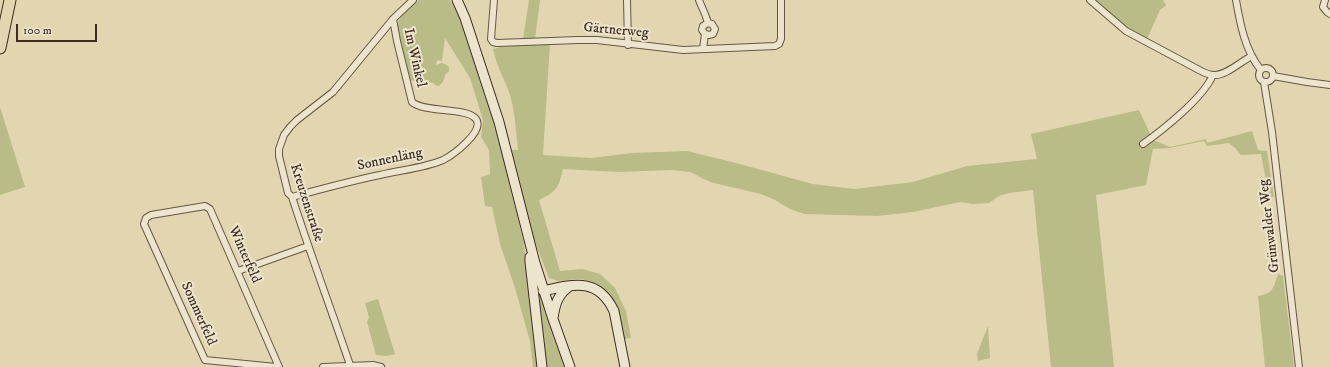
<!DOCTYPE html>
<meta charset="utf-8">
<style>
body{margin:0}
#map{position:relative;width:1330px;height:367px;overflow:hidden;background:#e1d6b0;font-family:"IM FELL DW Pica",serif}
canvas{display:block}
.scale{position:absolute;left:16px;top:24px;width:81px;height:18px;box-sizing:border-box;border:2px solid #3e2c22;border-top:0;padding-left:5px;font-size:12px;line-height:14px;white-space:nowrap;color:#3e2c22;-webkit-text-stroke:3px #ece4cc;paint-order:stroke}
</style>
<div id="map">
<canvas width="1330" height="367"></canvas>
<div class="scale">100 m</div>
</div>
<script>
const g = document.querySelector('canvas').getContext('2d');
g.lineJoin = 'round';
function paint(path, color) { g.fillStyle = color; g.fill(path, 'evenodd'); }
function strokePath(path, color, width, dash) { g.strokeStyle = color; g.lineWidth = width; g.lineCap = dash ? 'butt' : 'round'; g.setLineDash(dash || []); g.stroke(path); }
function drawText(font, color, halo, rows, align = 'center') {
  g.font = font + ' "IM FELL DW Pica",serif'; g.lineWidth = 4; g.setLineDash([]); g.textBaseline = 'middle'; g.strokeStyle = halo; g.fillStyle = color; for (const [text, x, y, turn = 0] of rows) {
    g.save(); g.translate(x, y); g.rotate((+turn || 0) * Math.PI / 180); g.textAlign = isNaN(turn) ? turn : align; if (halo) g.strokeText(text, 0, 0); g.fillText(text, 0, 0); g.restore();
  }
}
paint(new Path2D(`
 M419,0H450L460,19L471,47L495,123L524,244L526,268L539,367H533L530,341L515,288L500,244L492,207L485,206L481,177L490,174L489,150L481,137L483,120L470,78L445,38L442,61L437,60L436,65L441,63L445,64L449,67V71L445,75C444,80 443,83 439,86L435,85L434,83L409,80L397,24L403,13Z
 M529,0H540L535,39H523Z
 M1094,0H1163L1166,5L1160,10L1147,39L1127,27Z
 M535,43H550L543,155L591,158L632,153L687,151L736,163L813,184L854,189L913,182L967,166L1037,159L1031,134L1139,110L1153,140L1170,147L1206,139L1207,143L1252,131L1258,150L1267,151L1274,197H1269L1261,154L1241,155L1235,148L1229,143L1207,146L1204,141L1170,148L1153,149L1146,185L1096,195L1114,367H1051L1033,190L1009,193L999,196L989,203L973,204L960,202L913,212L877,216L805,214L790,209L775,200L761,194L710,182L690,172L671,170L619,172L563,169C558,189 557,191 539,200L560,271L582,269L600,274L615,288L626,311L631,338L623,339L602,289L591,281L579,279L558,281L549,278L533,237L511,150H518C516,132 515,113 510,95C505,80 496,65 493,49L504,46Z
 M0,107L25,187L0,195Z
 M534,273L565,367H545Z
 M1278,274L1283,276L1294,367H1265L1258,296C1274,293 1273,288 1278,274Z
 M378,299L395,354L387,356L376,355L367,322L369,317L365,303Z
 M988,326L990,358L978,361L977,354Z`), '#b9bc87');
const street = new Path2D(`
 M494,0L491,39L493,42L497,43L578,40H597L683,50L775,46L779,44L781,39V0
 M627,0L628,45
 M699,0C702,8 706,15 708,23
 M1090,0L1126,31L1201,71C1205,73 1210,75 1214,75C1226,76 1241,61 1252,56
 M1236,0C1240,23 1245,51 1261,70
 M1325,0L1323,7L1327,12L1330,14
 M703,49L705,34L702,30L703,26L708,23L712,24L715,29L713,34L709,35L705,34
 M1259 75a7 7 0 1 1 14 0a7 7 0 1 1-14 0Z
 M1273,76L1307,82L1330,85
 M1264,82L1272,132L1299,367
 M1143,144C1164,129 1203,98 1213,75
 M292,197C321,189 351,181 380,175C400,170 425,168 443,160C453,155 485,131 476,119C467,107 424,113 412,102L397,41L393,19
 M238,271L308,246
 M350,365C331,309 310,253 292,197L288,193L279,156V149L284,135L290,127L297,120L333,92L393,19L413,0
 M276,367L205,360L144,224L146,218L151,215L205,206L210,209L279,367
 M323,367L373,365L381,367`);
const secondary = new Path2D(`
 M457,0L465,18L499,122L535,263L553,319L570,367
 M530,257V262L542,367
 M543,291C574,284 598,277 614,311L625,367
 M553,318C555,304 558,294 570,286`);
const highway = new Path2D(`
 M0,48L10,0`);
strokePath(street, '#675646', 8);
strokePath(secondary, '#3e2c22', 11);
strokePath(highway, '#3e2c22', 13);
strokePath(street, '#ece4cc', 6);
strokePath(secondary, '#ece4cc', 9);
strokePath(highway, '#e1d6b0', 11);
drawText('14px', '#3e2c22', '#ece4cc', [
 ["Gärtnerweg",616,31,5],
 ["Im Winkel",414,58,77],
 ["Sonnenläng",390,160,-12],
 ["Kreuzenstraße",306,203,72],
 ["Grünwalder Weg",1270,226,-97],
 ["Winterfeld",244,255,66],
 ["Sommerfeld",198,314,66]
]);
</script>
